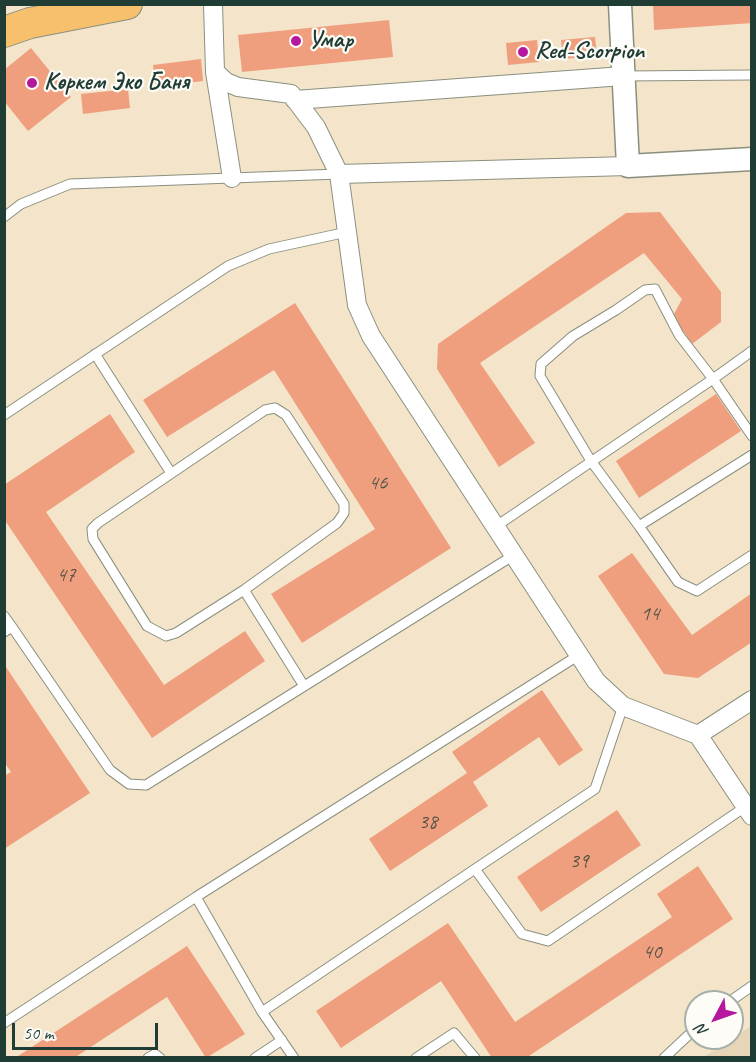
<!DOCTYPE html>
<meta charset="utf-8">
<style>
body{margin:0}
#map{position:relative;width:756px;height:1062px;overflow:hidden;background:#f3e4ca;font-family:Caveat,sans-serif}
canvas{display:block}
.frame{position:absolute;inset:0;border:6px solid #1f3d34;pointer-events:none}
.north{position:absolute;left:684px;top:990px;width:60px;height:60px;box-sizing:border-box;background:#fdfcf7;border:2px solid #a4b0a9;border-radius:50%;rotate:229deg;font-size:16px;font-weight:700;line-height:24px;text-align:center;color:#1f3d34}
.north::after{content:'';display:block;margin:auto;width:21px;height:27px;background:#b5179e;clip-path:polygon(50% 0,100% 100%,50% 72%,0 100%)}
.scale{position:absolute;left:12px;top:1023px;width:146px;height:27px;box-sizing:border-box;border:3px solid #1f3d34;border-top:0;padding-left:8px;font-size:18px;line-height:21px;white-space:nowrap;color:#1f3d34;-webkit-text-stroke:4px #fdfcf7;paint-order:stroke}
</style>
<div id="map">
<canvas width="756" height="1062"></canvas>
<div class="frame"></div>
<div class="north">N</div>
<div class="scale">50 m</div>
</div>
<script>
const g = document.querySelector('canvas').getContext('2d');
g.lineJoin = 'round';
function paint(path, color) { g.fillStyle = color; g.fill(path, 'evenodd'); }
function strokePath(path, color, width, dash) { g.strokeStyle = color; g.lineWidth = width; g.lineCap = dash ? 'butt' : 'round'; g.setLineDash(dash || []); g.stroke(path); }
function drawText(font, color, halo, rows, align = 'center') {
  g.font = font + ' Caveat,sans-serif'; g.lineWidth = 4.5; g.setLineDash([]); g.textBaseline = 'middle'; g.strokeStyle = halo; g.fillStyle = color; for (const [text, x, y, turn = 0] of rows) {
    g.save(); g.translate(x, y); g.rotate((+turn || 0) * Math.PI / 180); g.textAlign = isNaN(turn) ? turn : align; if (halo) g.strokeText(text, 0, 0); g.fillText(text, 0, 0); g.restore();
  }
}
paint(new Path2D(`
 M751,1026V1057H704Z`), '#e7d5b7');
paint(new Path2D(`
 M653,4H752V23L654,30Z
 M389,20L393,57L242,72L238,35Z
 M595,37L597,56L563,59L561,40Z
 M537,40L539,62L508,65L506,43Z
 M31,48L71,97L28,131L4,101V70Z
 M201,59L203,81L155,87L153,65Z
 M128,89L130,108L83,114L81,94Z
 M660,212L721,292V322L692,344L673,316L682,299L644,253L480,363L535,443L499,467L437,369L438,344L626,213Z
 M295,303L451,548L302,643L271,594L375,529L274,370L167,437L143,400Z
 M716,394L741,431L639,498L616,461Z
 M110,414L135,452L46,512L164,685L245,631L265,661L152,738L4,519V485Z
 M632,553L692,635L752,593V642L698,678L664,674L598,576Z
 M4,664L90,793L4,849V776L11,772L4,762Z
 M542,690L583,750L559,766L539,737L473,782L488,806L390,871L369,839L467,773L452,752Z
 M617,810L641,845L541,912L517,877Z
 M698,866L733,919L526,1058H492L441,981L341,1048L316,1011L448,923L515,1022L672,917L657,894Z
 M187,946L245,1034L206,1058L167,997L74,1058H15Z`), '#ef9f7e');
const service = new Path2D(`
 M623,76L752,75
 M4,217L21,204L70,184L339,174
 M95,354L171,473
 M275,408L286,415L344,504V513L337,523L244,590L176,633L166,636L147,626L93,539L92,529L98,523L265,410Z
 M4,415L228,266L269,249L347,232
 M752,436L713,379L679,335L655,289L645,290L616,310L573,336L541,364L540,376L591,461L639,526L678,582L697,591L752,555
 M639,526L752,455
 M495,527L713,379L752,351
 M244,590L304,686
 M4,616L12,627L4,632
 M12,627L110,770L129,784L146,785L514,555
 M623,706L595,789L475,869L522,934L548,941L745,807
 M475,869L262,1012L196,897L579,655
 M729,1002L752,986
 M262,1012L294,1058
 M4,1023L196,897
 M148,1058L155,1054L160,1058
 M255,1058L282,1040
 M416,1058L454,1033L475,1058
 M664,1058L696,1028`);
const minor = new Path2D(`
 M213,4L215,72L226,82L238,87L291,94L316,127L339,174L357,305L371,336L596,681L623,706L698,735L752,816
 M215,72L232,178
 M295,100L623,76
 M339,174L628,166
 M698,735L752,700`);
const tertiary = new Path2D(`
 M620,4L628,166L752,159`);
const trunk = new Path2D(`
 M4,32L30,23L127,4`);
strokePath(service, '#89907f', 11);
strokePath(minor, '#89907f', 20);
strokePath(tertiary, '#89907f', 25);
strokePath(trunk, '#89907f', 32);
strokePath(service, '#fff', 9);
strokePath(minor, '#fff', 18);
strokePath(tertiary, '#fff', 22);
strokePath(trunk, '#f7c06c', 30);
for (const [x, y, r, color] of [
 [296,41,6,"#b5179e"],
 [523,52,6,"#b5179e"],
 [32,83,6,"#b5179e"]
]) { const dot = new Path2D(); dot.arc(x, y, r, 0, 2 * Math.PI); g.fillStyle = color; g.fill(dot); strokePath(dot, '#fdfcf7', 2); }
drawText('21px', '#535646', null, [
 ["46",378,483],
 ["47",66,575],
 ["14",650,614],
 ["38",428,822],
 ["39",579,861],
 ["40",652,952]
]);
drawText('bold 24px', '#1f3d34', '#fdfcf7', [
 ["Умар",308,41],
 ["Red-Scorpion",535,52],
 ["Көркем Эко Баня",44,83]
], 'left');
</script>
